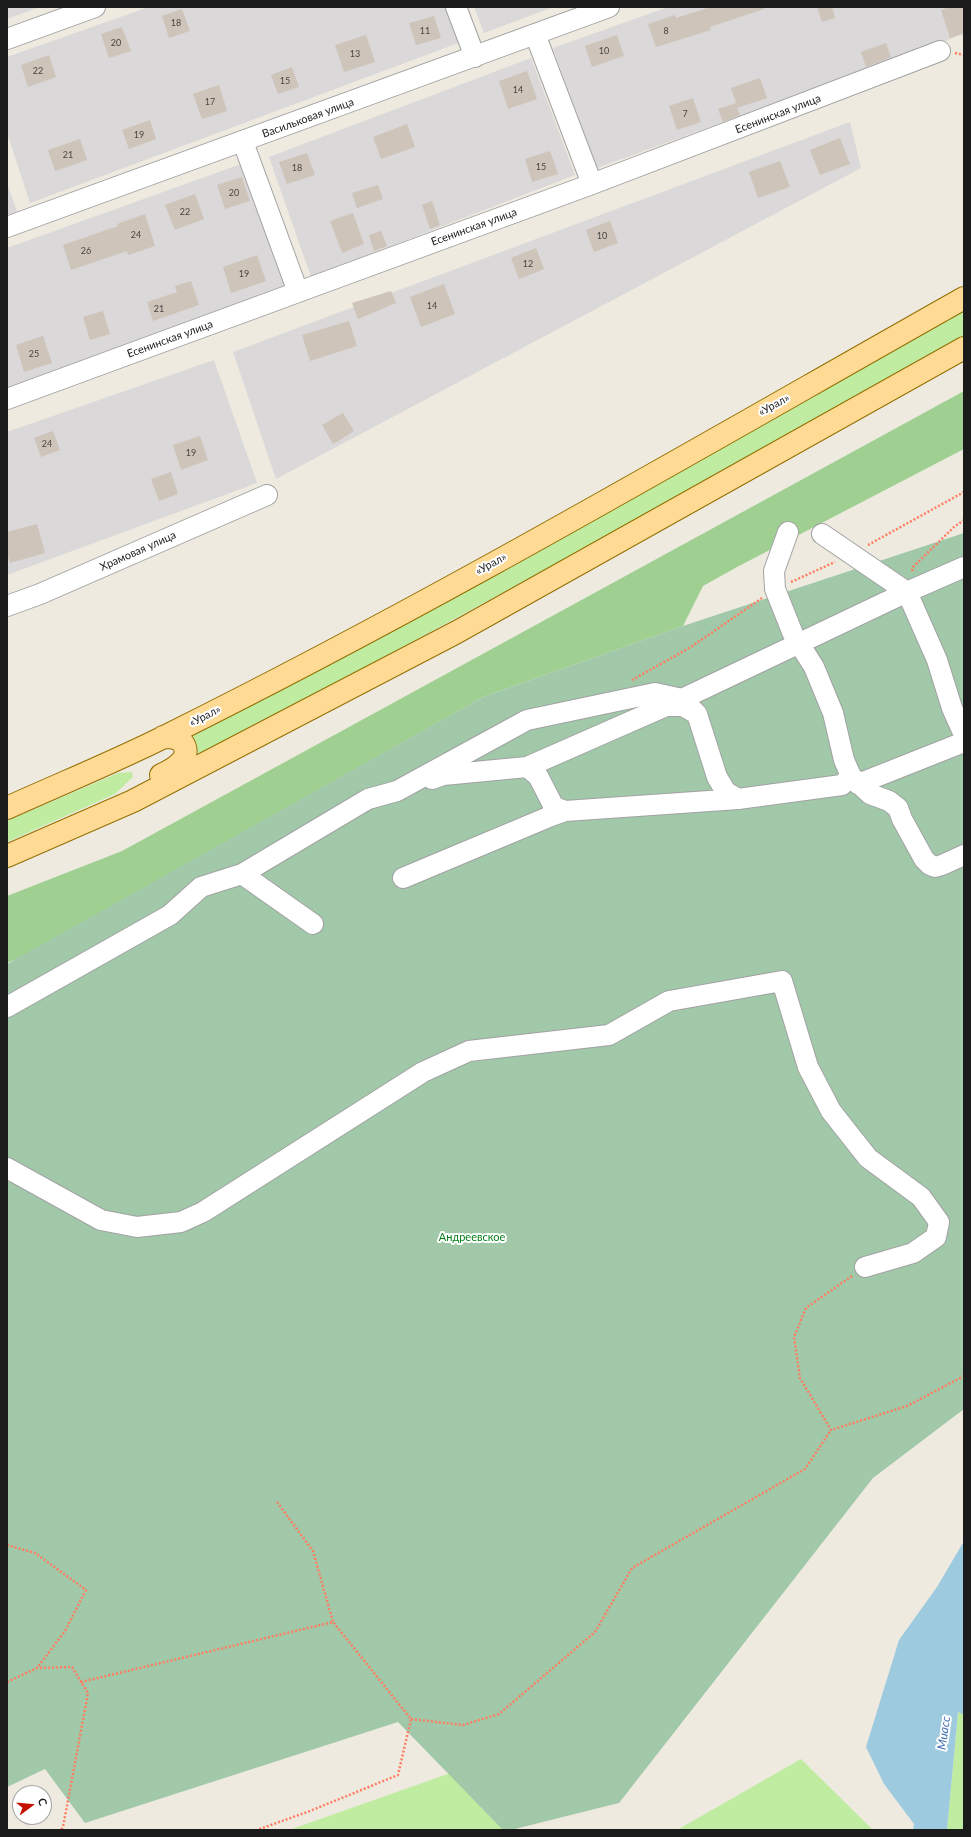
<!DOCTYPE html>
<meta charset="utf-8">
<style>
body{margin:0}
#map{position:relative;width:971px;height:1837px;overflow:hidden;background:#eeeae0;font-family:Lato,sans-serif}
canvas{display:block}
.frame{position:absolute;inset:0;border:8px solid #1b1b1b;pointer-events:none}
.north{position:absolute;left:12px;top:1785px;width:40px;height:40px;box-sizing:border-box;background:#fff;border:1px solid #a4a4a4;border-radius:50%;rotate:74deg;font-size:11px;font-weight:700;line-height:16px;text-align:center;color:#1b1b1b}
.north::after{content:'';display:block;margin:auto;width:14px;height:18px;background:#c71100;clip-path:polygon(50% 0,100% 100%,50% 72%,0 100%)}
</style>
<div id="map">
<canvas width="971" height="1837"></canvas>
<div class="frame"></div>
<div class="north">С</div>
</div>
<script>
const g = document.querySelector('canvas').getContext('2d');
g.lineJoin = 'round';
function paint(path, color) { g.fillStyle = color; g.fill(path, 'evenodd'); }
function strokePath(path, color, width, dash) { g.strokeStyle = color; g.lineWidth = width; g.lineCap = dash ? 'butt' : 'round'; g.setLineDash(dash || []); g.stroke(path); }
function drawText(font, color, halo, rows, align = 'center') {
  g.font = font + ' Lato,sans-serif'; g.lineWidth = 4; g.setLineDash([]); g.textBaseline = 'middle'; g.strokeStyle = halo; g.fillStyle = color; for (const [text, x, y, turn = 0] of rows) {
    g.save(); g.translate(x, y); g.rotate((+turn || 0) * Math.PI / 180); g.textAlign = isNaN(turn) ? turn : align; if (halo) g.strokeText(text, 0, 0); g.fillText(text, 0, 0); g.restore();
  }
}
paint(new Path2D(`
 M7,7H40L7,19Z
 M149,7H448L461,42L30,203L7,133V57Z
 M474,7H553L484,33Z
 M668,7H964V34L597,168L553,48Z
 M531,58L575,175L311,277L269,157Z
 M850,122L861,168L276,479L233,352Z
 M244,163L289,288L7,388V248Z
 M7,183L17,212L7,215Z
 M214,360L257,483L7,575V432Z`), '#dad8d8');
paint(new Path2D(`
 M964,310V338L747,460L211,751L195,753L189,739L202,728L328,666L577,529Z
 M132,772L133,777L115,794L7,842V821L118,773Z
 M958,1711L964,1715V1830H947Z
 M801,1759L873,1830H677Z
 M459,1770L504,1830H289Z`), '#c0eca2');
paint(new Path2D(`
 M964,391V449L739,566L703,586L683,626L483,697L23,956L7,963V896L122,851Z`), '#9fd092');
paint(new Path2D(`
 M964,533V1409L873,1478L619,1803L511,1830H503L398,1722L85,1823L45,1769L7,1787V964L483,697L683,626Z`), '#a0c8a9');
paint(new Path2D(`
 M964,1541V1715L958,1712L947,1830H913L914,1824L884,1784L866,1747L899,1640L937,1587Z`), '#9dcadf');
paint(new Path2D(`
 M711,7H764V9L710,27L711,30L656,47L648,24L675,15L676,18Z
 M817,7H832L835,18L822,22Z
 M950,7H964V33L950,38L941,10Z
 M182,9L190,31L169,38L162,16Z
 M434,16L441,38L416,45L409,23Z
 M122,27L131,51L109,58L101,34Z
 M366,35L375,62L344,72L335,45Z
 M617,35L624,56L592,67L585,46Z
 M886,43L891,57L866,67L861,52Z
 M49,55L56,77L28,87L21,65Z
 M292,67L299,87L278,94L271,75Z
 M527,71L537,99L508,109L499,81Z
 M760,78L767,98L737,108L740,115L723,122L718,109L736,103L731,88Z
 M219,85L227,111L202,119L193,94Z
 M693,98L701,122L677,130L669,106Z
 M150,120L156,139L129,149L122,130Z
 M407,124L415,147L381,159L373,137Z
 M840,138L850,164L820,175L810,150Z
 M80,139L87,160L55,171L48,150Z
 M550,151L558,174L532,182L525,159Z
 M307,153L315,175L287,184L279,162Z
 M780,161L790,187L758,198L749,172Z
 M242,177L250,201L225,209L217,185Z
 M378,185L383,199L357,208L352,193Z
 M195,194L204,219L175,230L165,205Z
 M432,201L440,225L430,229L422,205Z
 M353,213L364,244L342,253L330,221Z
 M145,214L155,246L128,255L127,251L71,270L63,245L118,226L117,224Z
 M610,221L618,243L594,252L586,230Z
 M381,231L387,246L374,251L369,235Z
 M536,248L544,269L519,279L511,258Z
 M257,255L266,281L231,293L223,267Z
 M191,281L199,305L153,321L147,302L177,292L175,286Z
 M444,284L455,314L421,327L410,297Z
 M391,291L396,303L358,319L352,303Z
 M103,311L110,334L90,340L83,317Z
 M349,321L357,346L310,361L302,335Z
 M43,336L52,363L24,372L16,345Z
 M343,413L354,431L333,444L322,425Z
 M53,431L60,450L41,457L34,438Z
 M200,436L208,460L181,470L173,445Z
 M171,472L178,494L159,501L151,479Z
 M37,524L45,553L10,563L7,554V532Z`), '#cec4b9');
const minor = new Path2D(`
 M456,7L475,57
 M535,34L592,184
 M7,39L95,7
 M243,142L298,292
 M7,227L609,7
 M7,399L592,184L940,51
 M788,532L774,571L775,589L793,634L814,667L833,713L844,760L851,776L870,794L889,801L898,808L902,819L924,859L930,865L935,867L942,865L964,855
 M822,534L907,592L937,660L952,708L964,735
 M7,606L40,594L267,495
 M688,705L697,714L717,777L726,792L738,799
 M527,767L538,776L554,807L565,811
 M432,779L443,775L527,767L666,706H683L697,714
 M858,784L964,742
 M551,816L565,811L738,799L842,785L851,776
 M242,874L313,924
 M403,878L551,816L554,807
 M7,1007L170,915L201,887L242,874L368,799L397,791L527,720L655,693L682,699L907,592L964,567
 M7,1168L101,1220L137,1227L181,1222L203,1212L423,1072L469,1051L609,1035L669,1001L782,981L808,1067L831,1111L868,1158L921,1197L939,1222L936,1237L913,1253L865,1267`);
const major = new Path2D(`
 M161,775C168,772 175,768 180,763C189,756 187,741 175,738C172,737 167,737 163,737
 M7,808C60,784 114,762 166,736C438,601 700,447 964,298
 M7,856L133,801L457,632L964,348`);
strokePath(minor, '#a2a2a2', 22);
strokePath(major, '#936f00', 24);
strokePath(new Path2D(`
 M955,53L964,55
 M868,545L964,492
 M912,571L913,567L954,527L964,520
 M791,582L835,562
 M632,680L691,647L762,598
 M852,1276L806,1308L794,1337L800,1378L831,1430L907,1406L964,1376
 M277,1502L313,1551L333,1622
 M7,1545L35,1553L86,1590L65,1631L37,1668
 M7,1682L37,1668L72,1667L88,1693L63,1827L61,1830
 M81,1682L333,1622L411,1719L398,1775L310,1811L257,1830
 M411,1719L463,1725L499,1714L595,1632L632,1568L805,1469L831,1430`), '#ff7e60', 2.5, [2, 2]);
strokePath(minor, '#fff', 20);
strokePath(major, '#ffda94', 22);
drawText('9px', '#484542', null, [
 ["18",176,23],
 ["11",425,31],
 ["8",666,31],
 ["20",116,43],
 ["10",604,51],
 ["13",355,54],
 ["22",38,71],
 ["15",285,81],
 ["14",518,90],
 ["17",210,102],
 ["7",685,114],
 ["19",139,135],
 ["21",68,155],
 ["15",541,167],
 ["18",297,168],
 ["20",234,193],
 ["22",185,212],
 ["24",136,235],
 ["10",602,236],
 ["26",86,251],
 ["12",528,264],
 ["19",244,274],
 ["14",432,306],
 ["21",159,309],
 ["25",34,354],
 ["24",47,444],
 ["19",191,453]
]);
drawText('11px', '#1b1b1b', '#fff', [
 ["Есенинская улица",778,114,-21],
 ["Васильковая улица",308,118,-20],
 ["Есенинская улица",474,227,-20],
 ["Есенинская улица",170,339,-20],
 ["«Урал»",774,405,-29],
 ["Храмовая улица",138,551,-24],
 ["«Урал»",491,564,-29],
 ["«Урал»",205,716,-27]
]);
drawText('11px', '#057e19', '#fff', [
 ["Андреевское",472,1237]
]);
drawText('italic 12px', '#4370b0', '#fff', [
 ["Миасс",944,1733,-82]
]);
</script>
